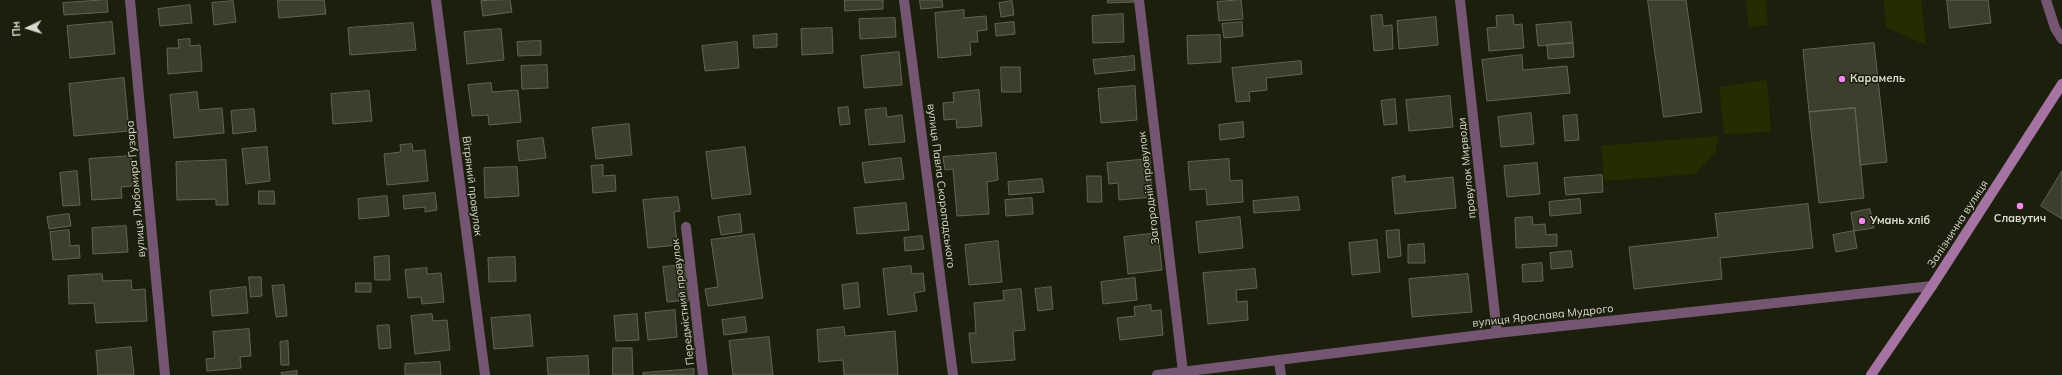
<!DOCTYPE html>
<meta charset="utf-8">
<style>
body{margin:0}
#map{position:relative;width:2062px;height:375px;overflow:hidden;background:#1d1f0d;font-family:Mulish,sans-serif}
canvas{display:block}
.north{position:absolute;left:8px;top:8px;width:40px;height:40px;-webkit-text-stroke:3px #1d1f0d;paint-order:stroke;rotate:266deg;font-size:11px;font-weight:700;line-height:16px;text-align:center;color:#d8dace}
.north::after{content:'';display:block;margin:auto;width:14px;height:18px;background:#d8dace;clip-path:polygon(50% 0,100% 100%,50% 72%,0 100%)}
</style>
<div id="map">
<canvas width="2062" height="375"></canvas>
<div class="north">Пн</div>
</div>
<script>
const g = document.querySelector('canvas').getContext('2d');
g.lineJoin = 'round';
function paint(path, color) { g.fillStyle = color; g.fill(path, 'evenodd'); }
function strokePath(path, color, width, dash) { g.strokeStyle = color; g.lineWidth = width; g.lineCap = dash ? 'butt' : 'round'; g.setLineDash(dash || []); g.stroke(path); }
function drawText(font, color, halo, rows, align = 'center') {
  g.font = font + ' Mulish,sans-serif'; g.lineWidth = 3; g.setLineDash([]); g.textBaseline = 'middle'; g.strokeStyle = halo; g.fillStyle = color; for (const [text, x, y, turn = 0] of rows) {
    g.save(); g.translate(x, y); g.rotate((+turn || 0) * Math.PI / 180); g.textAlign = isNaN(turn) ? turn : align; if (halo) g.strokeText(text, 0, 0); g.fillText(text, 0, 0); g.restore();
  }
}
paint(new Path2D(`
 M1746,0H1765L1768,25L1749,27Z
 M1884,0H1921L1926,45L1886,27Z
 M1767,80L1771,132L1724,134L1719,87Z
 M1718,136L1716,151L1695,174L1604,181L1601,146Z`), '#272b00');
const building = new Path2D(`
 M107,0L108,12L64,15L63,3Z
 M278,0H324L326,14L279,18Z
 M510,0L512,12L483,16L481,1Z
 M845,0H883V9L845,11Z
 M920,0H942L943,7L921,9Z
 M1108,0H1135V2L1108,3Z
 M1241,0L1243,19L1219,21L1217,2Z
 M1648,0H1686L1702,112L1664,117Z
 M1947,0H1988L1991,23L1950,28Z
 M233,1L236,22L214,25L212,3Z
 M1012,1L1014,15L1001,17L999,3Z
 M190,5L192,23L160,26L158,9Z
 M964,10V18L986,16L987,30L977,31L978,42H970L971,55L938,58L935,13Z
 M1123,14L1124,42L1093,43L1092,16Z
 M1382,15L1383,26L1392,25L1393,49L1374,51L1371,16Z
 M1513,15L1514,25L1522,24L1524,48L1489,51L1487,28L1497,27L1496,16Z
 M1436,17L1438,45L1399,49L1397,21Z
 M895,18L896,37L860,39L859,19Z
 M112,22L115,54L70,58L67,26Z
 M1014,22L1015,34L996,36L995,24Z
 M1242,22L1243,36L1224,38L1222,24Z
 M1571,22L1573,43L1538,46L1536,25Z
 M413,23L416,50L350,55L348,28Z
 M832,28L833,53L802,55L801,29Z
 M501,29L504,60L467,64L464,32Z
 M777,34V47L754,48L753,36Z
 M1220,35L1221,62L1188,64L1187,36Z
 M190,39V46L200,45L202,71L168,74L167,48H179L178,40Z
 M541,41V55L518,56L517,42Z
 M737,42L739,68L705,71L702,46Z
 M1573,43L1574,57L1548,59L1547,45Z
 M1874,43L1887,162L1860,165L1855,108L1809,112L1803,50Z
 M899,52L902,85L864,88L861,56Z
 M1522,55L1523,70L1567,66L1570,93L1487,101L1482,60Z
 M1134,56L1135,70L1095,74L1093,60Z
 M1301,61L1302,74L1266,78L1267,90L1249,92L1250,101L1236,102L1232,68Z
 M547,65L548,88L522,89L521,66Z
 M1001,67H1020L1021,92H1002Z
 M124,78L129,131L74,136L69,84Z
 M491,83L492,92L518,90L521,122L489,125L488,115L472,116L468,85Z
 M1135,86L1137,120L1101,123L1098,89Z
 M979,90L982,126L957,128L956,119L944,120L943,103L954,102L953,93Z
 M369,91L372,121L333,124L331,94Z
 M197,92L199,110L222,108L224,133L174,138L170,95Z
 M1450,96L1453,127L1409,131L1406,100Z
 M1395,99L1397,124L1384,125L1381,101Z
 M848,107L850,124L840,125L838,108Z
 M886,108L887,117L902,115L905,142L869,145L865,110Z
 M1855,108L1864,198L1819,203L1809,112Z
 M254,109L256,131L233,134L231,111Z
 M1531,113L1534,144L1501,147L1498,117Z
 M1577,115L1579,140L1565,141L1563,116Z
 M1243,122L1244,137L1220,140L1219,125Z
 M629,124L632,155L596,159L592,128Z
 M543,138L546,158L519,161L517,141Z
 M412,144L413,151L425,150L428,181L387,185L384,154L401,152L400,145Z
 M267,147L270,181L246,184L242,149Z
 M745,147L751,194L712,199L706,152Z
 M996,153L998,180L987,182L989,214L957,216L953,169L945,170L943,157Z
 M131,156L133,186L121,187L122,198L92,200L89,159Z
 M901,158L904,179L865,183L862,163Z
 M1150,159L1153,197L1119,200L1118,183L1109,184L1107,163Z
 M1229,159L1230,181L1242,180L1243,202L1207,205L1206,189L1190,190L1188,162Z
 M226,160L228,205H216V199L177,200L176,162Z
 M1537,163L1540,194L1507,197L1504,166Z
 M603,165V176L615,175L616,191L593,193L591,166Z
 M517,167L519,196L485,198L484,168Z
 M77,171L80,205L63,206L60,173Z
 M2062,171V219L2041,206Z
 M1602,175L1603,192L1566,195L1564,178Z
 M1087,176H1101L1102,202H1088Z
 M1405,176V182L1453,177L1456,208L1395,214L1392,178Z
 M1042,179L1044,192L1009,195L1008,182Z
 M259,191H274L275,204H259Z
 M435,193L437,210L425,212V207L404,209L403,196Z
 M387,196L389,216L359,219L358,199Z
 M678,197L680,211L674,212L677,245L648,248L643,200Z
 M1298,197L1300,210L1254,213L1253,201Z
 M1032,198L1033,214L1006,216L1005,200Z
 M1580,199L1581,213L1550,216L1549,202Z
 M906,203L909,230L857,234L854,208Z
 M1808,204L1813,248L1720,258L1722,279L1634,289L1629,247L1718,237L1715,214Z
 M1870,209L1874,228L1854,231L1851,213Z
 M69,214L71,226L49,229L47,217Z
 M740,214L742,232L721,235L718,217Z
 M1240,217L1243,248L1199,253L1196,222Z
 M1532,217L1533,225L1545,224L1546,235L1557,234V246L1516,248L1515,218Z
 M126,226L128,252L93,254L92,228Z
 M69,230L70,246L79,245L80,258L53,260L50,232Z
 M1399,230L1401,256L1388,258L1386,231Z
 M1854,231L1857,248L1836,252L1833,235Z
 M1158,233L1162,270L1128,274L1124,237Z
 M754,234L763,298L708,306L705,289L718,287L711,240Z
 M922,236L924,249L905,251L904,238Z
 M1377,240L1380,272L1352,275L1349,243Z
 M998,241L1002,282L969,285L965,245Z
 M1424,244L1425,263H1408V245Z
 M1571,251L1573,267L1551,269L1550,253Z
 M389,256L390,280H375L374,257Z
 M515,257L516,281L489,282L488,258Z
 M1542,263L1543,281L1523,282L1522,265Z
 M685,265L689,300L667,302L663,267Z
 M911,266L912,274L923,273L925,291L914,293L917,311L888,315L883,269Z
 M427,268V274L441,273L444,302L422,304L421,297L408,298L405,270Z
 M1255,269L1257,288L1236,290L1237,302L1247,301L1248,320L1208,324L1203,273Z
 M102,274L103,281L131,280L132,290L145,289L147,321L96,323L94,303L69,304L68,276Z
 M1468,274L1472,312L1412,317L1409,279Z
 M249,277H261L262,296L251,297Z
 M1135,278L1137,300L1103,304L1101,282Z
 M356,283H371V292H356Z
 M858,283L860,307L844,309L842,285Z
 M284,285L287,316L276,317L272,286Z
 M246,287L248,313L212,316L210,291Z
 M1051,287L1053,309L1038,311L1035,289Z
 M1021,289L1025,330L1013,331L1015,360L972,363L969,333H976L974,303L1004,300L1003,291Z
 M1151,305V311L1161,310L1163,335L1120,340L1117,318L1135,316L1134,307Z
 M675,310L677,337L648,340L645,313Z
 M432,314L433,321L447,320L450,350L415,354L411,316Z
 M637,314L639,340L616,341L614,316Z
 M530,315L533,346L494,349L491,318Z
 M745,317L747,332L724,335L722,320Z
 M389,325L391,348L379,349L377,326Z
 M844,327L845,336L895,331L898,375H844L843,360L819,362L817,330Z
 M249,329L251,356L240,357L241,368L207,371L206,359L215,358L213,332Z
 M769,337L773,375H733L729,341Z
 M288,341L289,365H281L280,342Z
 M131,347L134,375H98L96,351Z
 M613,348H632L633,375H613Z
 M588,356L589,375H548L547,358Z
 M440,362L441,375H405V364Z
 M694,369V375H643V373Z
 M297,371V375H282L281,373Z`);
paint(building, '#3c3f2c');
strokePath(building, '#626551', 1);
strokePath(new Path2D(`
 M130,0L165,375
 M436,0L485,375
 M904,0L953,375
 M1139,0L1183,372
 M1460,0L1497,333
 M2046,0L2055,28L2062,39
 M686,227L703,375
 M1279,361L1281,375
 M1157,375L1497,333L1932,286`), '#745572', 10);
strokePath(new Path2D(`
 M1871,375L1932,286L2062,84`), '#a674a3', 10);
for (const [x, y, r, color] of [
 [1842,79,4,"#f589ef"],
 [2020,206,4,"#f589ef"],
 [1862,221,4,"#f589ef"]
]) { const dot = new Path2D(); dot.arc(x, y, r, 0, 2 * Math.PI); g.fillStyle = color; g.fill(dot); strokePath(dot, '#1d1f0d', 1.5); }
drawText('bold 11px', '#d8dace', '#1d1f0d', [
 ["Карамель",1850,79],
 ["Славутич",2020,219,"center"],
 ["Умань хліб",1870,221]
], 'left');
drawText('11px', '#d8dace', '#1d1f0d', [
 ["провулок Мирводи",1467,168,-96],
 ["Вітряний провулок",472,186,83],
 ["вулиця Павла Скоропадського",941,186,83],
 ["Загородній провулок",1149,188,-97],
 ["вулиця Любомира Гузара",136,189,-95],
 ["Залізнична вулиця",1958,224,-57],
 ["Передмістний провулок",683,302,-97],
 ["вулиця Ярослава Мудрого",1543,316,-6]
]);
</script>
